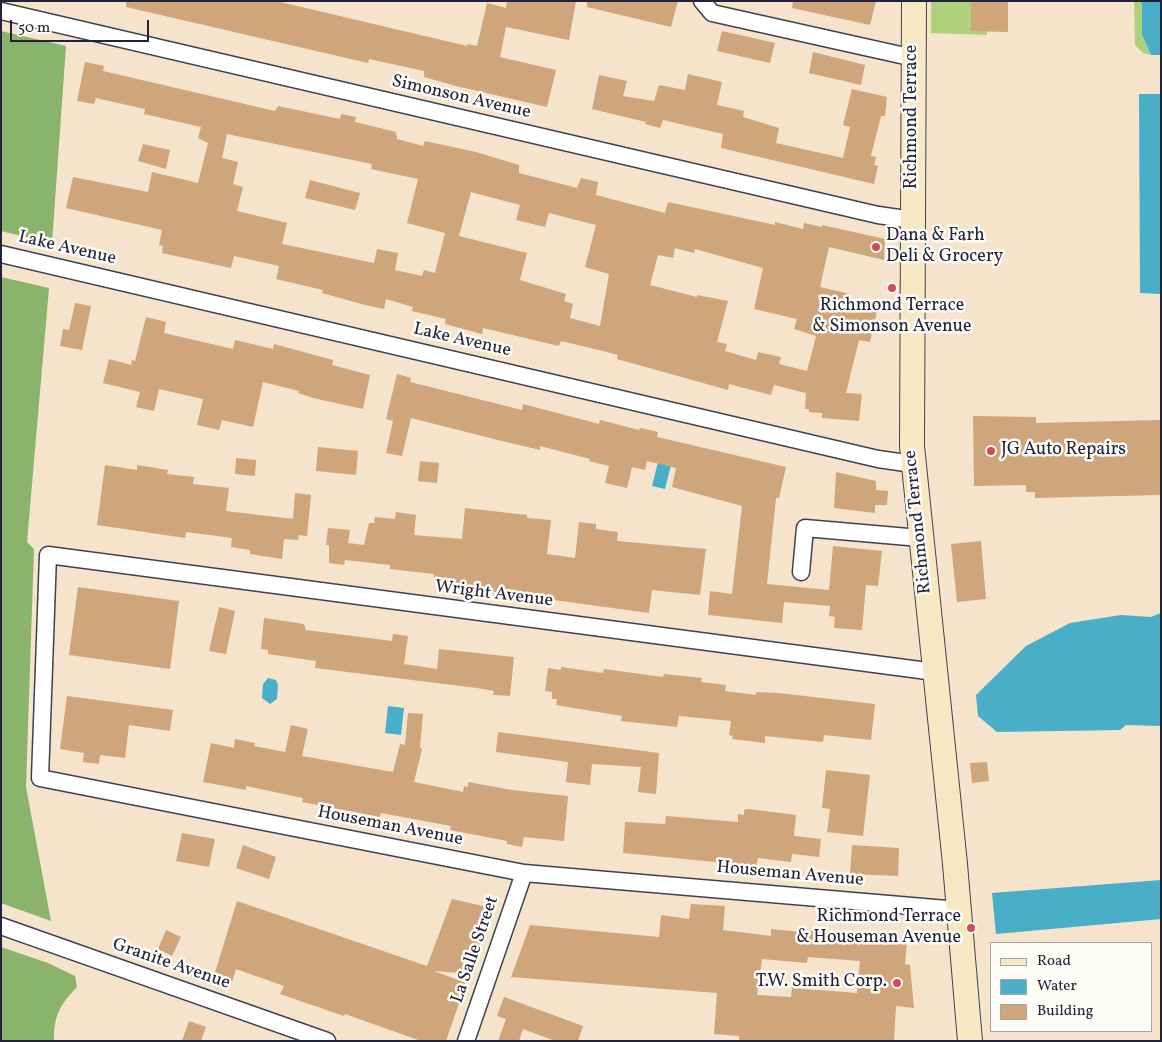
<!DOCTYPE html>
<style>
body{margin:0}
#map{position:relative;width:1162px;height:1042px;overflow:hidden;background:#f5e3cb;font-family:Vollkorn,serif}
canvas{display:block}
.frame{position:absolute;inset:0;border:2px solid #22223b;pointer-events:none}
.legend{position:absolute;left:990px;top:942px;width:162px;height:90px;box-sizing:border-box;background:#fdfcf7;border:1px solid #a5a5ac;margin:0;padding:6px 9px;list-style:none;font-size:15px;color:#22223b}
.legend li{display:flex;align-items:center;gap:10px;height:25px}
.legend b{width:25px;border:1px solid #a5a5ac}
.scale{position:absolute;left:10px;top:20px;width:139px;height:22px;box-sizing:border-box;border:2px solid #22223b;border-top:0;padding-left:6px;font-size:15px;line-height:18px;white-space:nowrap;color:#22223b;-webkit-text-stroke:4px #fdfcf7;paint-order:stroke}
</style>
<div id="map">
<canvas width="1162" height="1042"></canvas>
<div class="frame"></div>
<ul class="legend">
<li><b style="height:6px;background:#f8e7c3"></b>Road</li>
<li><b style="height:14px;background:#49afc8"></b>Water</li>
<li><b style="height:14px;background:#cfa57c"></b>Building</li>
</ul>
<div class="scale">50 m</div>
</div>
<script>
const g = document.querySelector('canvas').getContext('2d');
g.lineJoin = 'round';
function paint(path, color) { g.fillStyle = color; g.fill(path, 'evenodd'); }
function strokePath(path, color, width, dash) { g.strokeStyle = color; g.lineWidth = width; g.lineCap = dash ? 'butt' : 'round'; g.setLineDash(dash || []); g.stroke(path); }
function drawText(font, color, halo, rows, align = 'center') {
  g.font = font + ' Vollkorn,serif'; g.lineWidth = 5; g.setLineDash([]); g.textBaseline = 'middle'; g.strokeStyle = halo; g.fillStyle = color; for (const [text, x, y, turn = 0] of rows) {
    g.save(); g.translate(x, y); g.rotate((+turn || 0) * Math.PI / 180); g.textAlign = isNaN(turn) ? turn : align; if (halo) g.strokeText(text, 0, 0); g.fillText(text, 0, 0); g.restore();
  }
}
paint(new Path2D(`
 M931,1H971V31H987V35L931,33Z
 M1134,1H1142V35L1151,55L1143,53L1135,45Z`), '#aed27b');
paint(new Path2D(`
 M1,31L66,46L52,243L1,231Z
 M1,277L49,288L27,542L34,549L26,787L51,921L1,903Z
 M1,947L48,963L75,976L77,987C59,1006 54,1015 54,1041H1Z`), '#8ab46b');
paint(new Path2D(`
 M1142,1H1161V55H1151L1142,35Z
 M1139,94H1161V294L1140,293Z
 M658,462L671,465L665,489L652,486Z
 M1161,613V726L1126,725L1120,730L997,732L978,716L976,695L1026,646L1070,623L1121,615L1151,617Z
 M268,678L276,680L278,685L277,699L270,704L262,698L263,684Z
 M388,706L404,708L401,735L385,733Z
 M1161,880V919L996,934L992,893Z`), '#49afc8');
paint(new Path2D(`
 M126,1H276L467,46V44L477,46L487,3L506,8L507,1H576L569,40L506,27L500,57L556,70L547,107L456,86L424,77V71L369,59L368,63L355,60L126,7Z
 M587,1H678L671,27L587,7Z
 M793,1H876L870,25L792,8Z
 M971,1H1008V32L971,31Z
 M722,31L775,43L770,63L717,51Z
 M813,52L865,65L861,85L809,73Z
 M85,62L104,66L103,71L275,111L278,106L340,119L341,114L356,117L355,122L396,132L397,139L423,146L425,141L476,152L519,165V173L577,188L581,178L598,182L596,195L665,213L668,202L775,225V222L803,229L804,223L822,227V225L885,239L884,260L829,247L820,287L850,294L848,304L877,311L870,342L859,340L846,393L862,394L859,421L822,418V413L809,412V409H805L806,393L774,385L771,395L729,384L728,390L617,359L618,355L599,350L561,341L559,346L483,328L482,334L445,324L446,319L412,311L413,307L386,299L384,309L365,305L322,293L323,290L276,279L279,266L234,256L231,268L162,253L163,246L159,245L162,230L66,208L73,177L148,192L152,172L198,183L208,143L198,138L201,127L144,114L145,109L96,98L94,104L77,101ZM227,134L372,164L371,169L418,179L407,223L445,233L435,273L424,270L422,276L395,270L398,253L377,249L374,263L282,244L287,223L237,211L243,187L233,184L238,162L222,158ZM471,192L520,205L516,220L545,227L549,213L596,225L585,267L609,274L600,326L570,318L573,304L564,301L566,294L520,280L527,253L459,236ZM675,248L694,253L695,249L763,268L754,309L797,319L794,329L816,336L807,371L779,364L781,357L758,352L756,360L725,351L727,344L717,342L728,301L697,295V297L650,285L658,255L673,258Z
 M688,74L722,82L717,105L744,111L743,117L779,128L776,143L843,158L850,127L843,125L852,89L887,97L885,116H881L871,156L876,157L874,165L878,166L874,184L721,148L723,134L663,120L660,128L645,124L646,122L592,109L599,75L627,81L623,96L654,101L659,85L685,90Z
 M143,144L170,150L166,169L138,161Z
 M310,180L360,193L355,210L305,198Z
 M75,303L91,306L82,350L60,346L63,329L69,330Z
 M146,317L166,322L164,333L233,349L235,340L273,349L274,344L333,360L332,365L370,375L363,409L313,398L298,393L299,391L263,382L253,427L222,420L219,430L197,425L203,399L159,389L154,411L136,407L140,392L103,383L109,359L131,365L132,360L135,361Z
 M397,374L411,378L410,382L522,410L523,404L599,424L600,420L639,430L640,428L658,432L657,437L786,467L779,498H776L767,584L829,590L833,546L882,551L878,586L866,585L862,630L834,628L835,617L829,616L830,606L784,602L782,623L708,615L710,591L732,594L742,506L672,487L676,468L647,461L645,470L632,467L627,488L605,483L609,466L589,461L590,459L540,446V450L498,440L411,418L402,456L386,453L393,421L386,419Z
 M973,416L1036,417V423L1161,420V495L1035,498V492H1026V485L974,486Z
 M318,447L358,451L356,475L316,471Z
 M236,458L256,460L255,476L235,474Z
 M420,461L439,463L437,483L418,481Z
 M105,465L137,470V465L168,470L167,474L194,477L193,484L229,488L226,511L293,519L295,493L311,495L307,536L299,535L298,540L284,539L282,559L250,554V550L231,547L232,538L186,532L185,538L97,525Z
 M836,472L876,481V490L888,491L887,505H875V513L834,508Z
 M465,508L527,515V518L551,520L547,554L575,558L579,522L596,524V529L618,532L617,541L706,549L700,595L652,590L649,613L452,586V583L434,581V574L390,569V565L345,560L344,565L329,563V545H326L328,528L350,530L348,543L364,545L369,523H374L375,517L395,519L396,512L416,515L414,535L462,539Z
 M981,541L986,599L957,602L951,544Z
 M78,587L179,601L170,669L69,655Z
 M219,607L235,611L226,654L209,651Z
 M264,618L304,624L306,630L392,641L393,634L408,636L404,664L437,669L439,649L514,657L510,696L493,695L494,691L477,688L315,668L316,661L268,654V650L261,649Z
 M561,667L603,673L604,669L663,677L664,674L702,678L701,682L726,685L725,691L756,695V692L778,693L875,704L871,740L824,735L823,742L765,736V743L732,739L733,736L729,735L731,721L679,716L677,727L621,721L622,716L556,705L557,699H552V692L545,691L548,668L561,670Z
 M67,696L173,710L170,731L129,725L125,758L100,755L99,764L83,762L84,753L60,749Z
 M408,713L423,714L420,748L422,749L414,782L463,792L464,786L468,787V782L512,790L568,796L564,841L524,837L522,847L507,844V841L450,830L451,826L381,813L380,817L302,802L303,798L246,786V790L203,782L211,743L234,748L235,739L255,743L254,746L285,752L291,725L308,729L302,756L393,772L400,744L405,745Z
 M498,732L659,753L656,794L638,792L641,767L592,764L590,785L566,782L568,762L496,752Z
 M987,762L989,781L972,783L970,763Z
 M826,770L870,775L863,836L827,832L830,809L822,808Z
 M749,809L796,815L794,836L821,839L819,857L792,854L791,862L758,858L756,866L623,853L625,822L665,824L666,816L738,822V814L744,815V810Z
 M182,833L215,839L209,867L176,861Z
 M243,845L276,857L269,879L236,868Z
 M852,845L899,848L898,876L850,874Z
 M452,899L492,908L470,974L434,971L466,983L446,1041H421L345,1014L344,1016L280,994L284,986L236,969L231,985L213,979L237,901L427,966Z
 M691,904L725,906L723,930L771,936V929L811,933V930L873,935L872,939L907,942L905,964L910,965L914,1008L896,1006L894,1041H739V1036L714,1034L717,993L511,977L530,925L659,937L661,915L689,919ZM808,957L860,961L857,993L792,988L791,997L757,995L762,959L807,963Z
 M166,930L181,937L172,956L158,949Z
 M504,997L583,1026L578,1041H555L523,1029L519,1041H498L506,1019L497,1016Z
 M189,1021L206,1027L201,1041H182Z`), '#cfa57c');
const minor = new Path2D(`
 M702,1L712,13L914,58
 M1,11L878,215L913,220
 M1,254L878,459L913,464
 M801,572L805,528L920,538
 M935,672L48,555L40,778L524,873L959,910
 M1,926L327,1041
 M466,1041L524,873`);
const secondary = new Path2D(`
 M914,1L912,446L955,864L970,1041`);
strokePath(minor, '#423f51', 19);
strokePath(secondary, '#423f51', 26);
strokePath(minor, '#fff', 16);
strokePath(secondary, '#f8e7c3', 24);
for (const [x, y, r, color] of [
 [876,247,5,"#d1495b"],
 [892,288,5,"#d1495b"],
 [991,451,5,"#d1495b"],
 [971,928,5,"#d1495b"],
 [897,983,5,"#d1495b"]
]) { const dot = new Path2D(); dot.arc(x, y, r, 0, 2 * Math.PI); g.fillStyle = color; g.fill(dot); strokePath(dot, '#fdfcf7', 2); }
drawText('18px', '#22223b', '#fdfcf7', [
 ["Simonson Avenue",461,98,13],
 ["Richmond Terrace",913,117,-90],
 ["Lake Avenue",67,249,13],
 ["Lake Avenue",462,341,13],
 ["Richmond Terrace",919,522,-96],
 ["Wright Avenue",494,595,7],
 ["Houseman Avenue",390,827,11],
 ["Houseman Avenue",790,875,5],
 ["La Salle Street",476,950,-71],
 ["Granite Avenue",171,965,19]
]);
drawText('18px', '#22223b', '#fdfcf7', [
 ["Dana & Farh",886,237],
 ["Deli & Grocery",886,258],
 ["Richmond Terrace",892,307,"center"],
 ["& Simonson Avenue",892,328,"center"],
 ["JG Auto Repairs",1001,451],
 ["Richmond Terrace",961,918,"right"],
 ["& Houseman Avenue",961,939,"right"],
 ["T.W. Smith Corp.",887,983,"right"]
], 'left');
</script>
